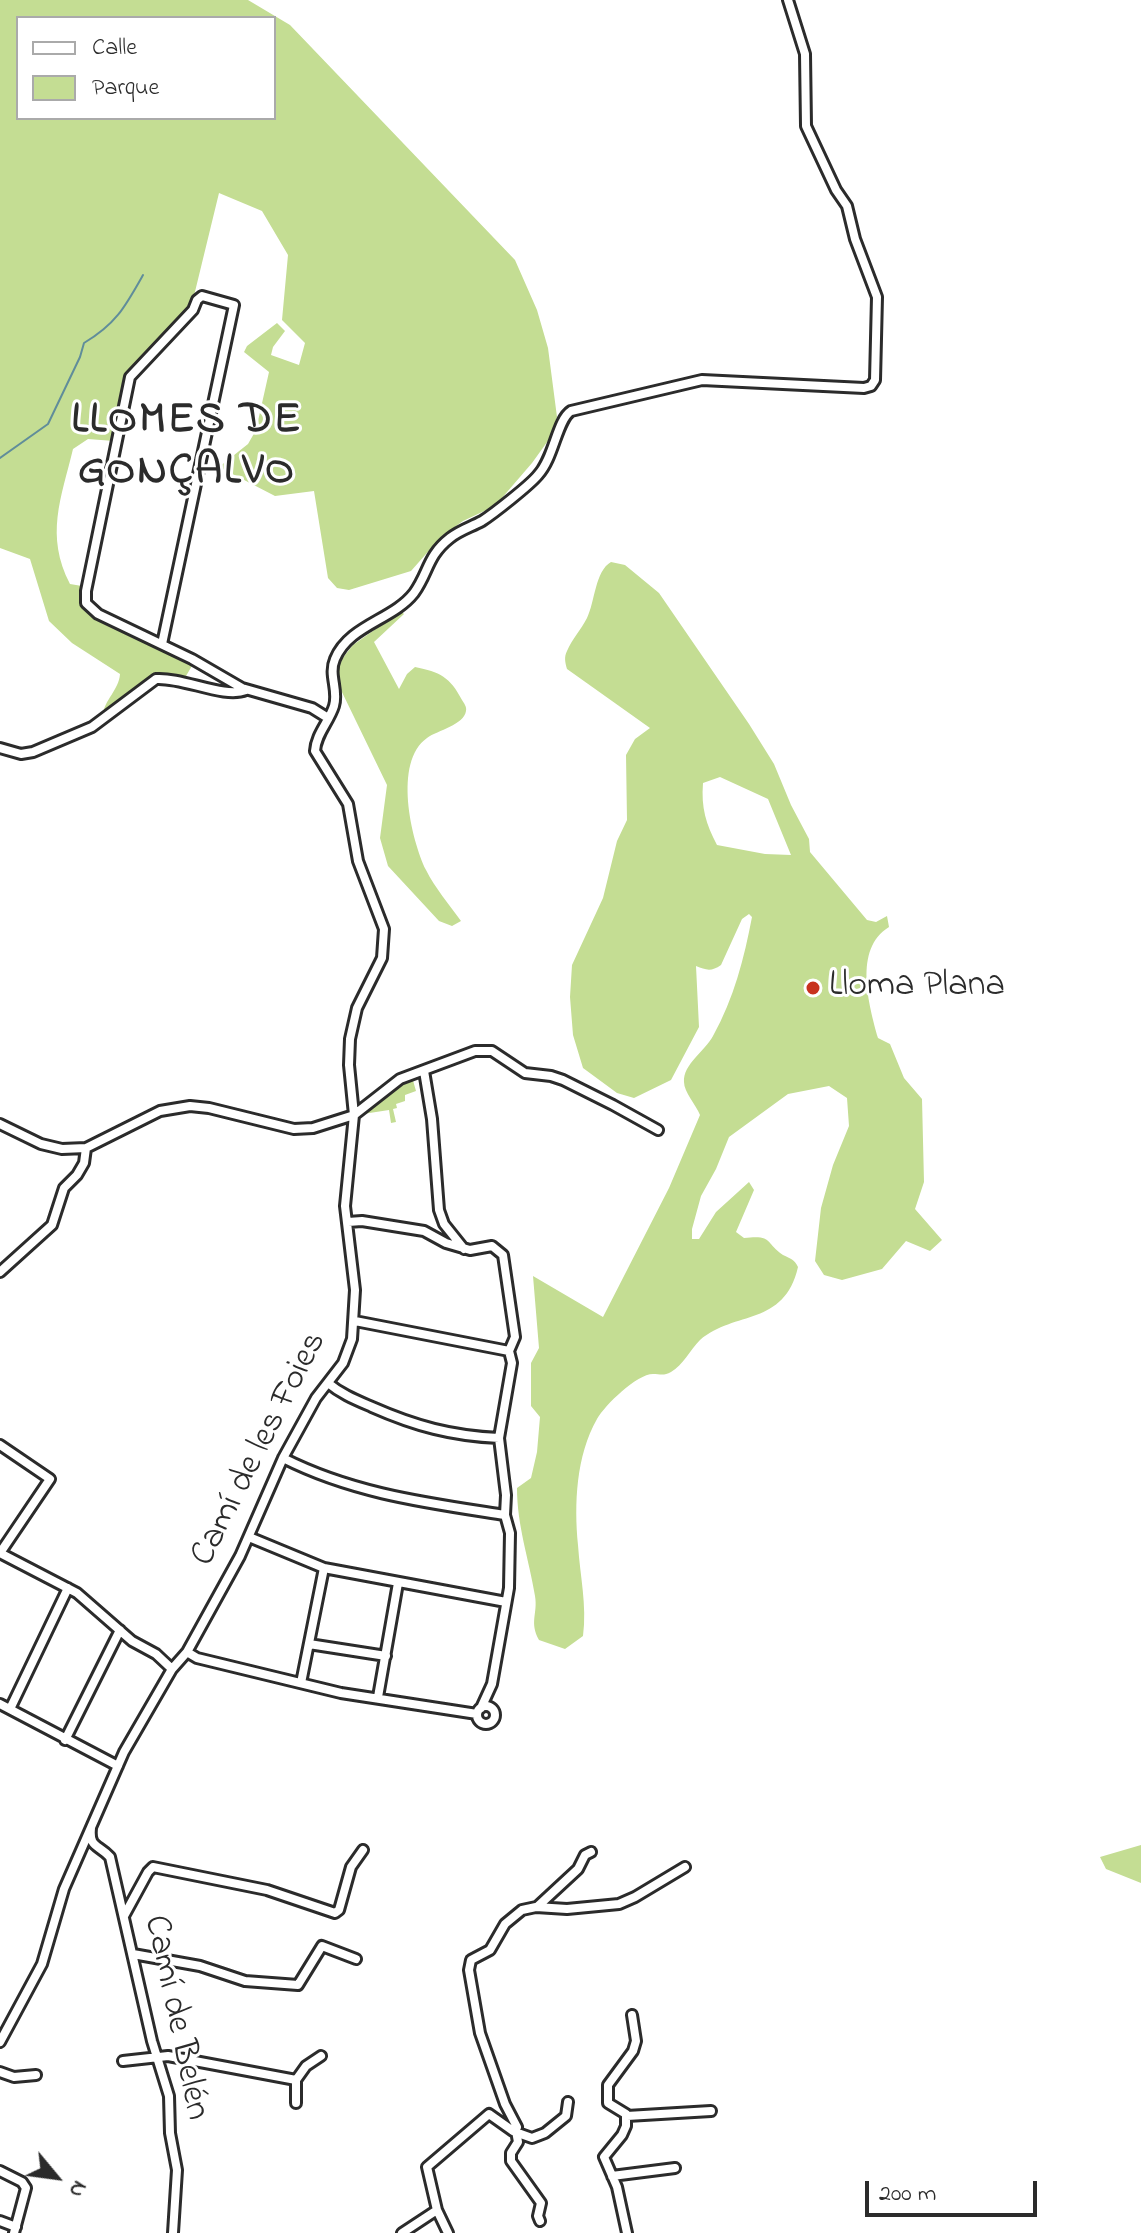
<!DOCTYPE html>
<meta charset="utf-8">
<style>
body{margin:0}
#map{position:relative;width:1141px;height:2233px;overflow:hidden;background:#fff;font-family:"Indie Flower",sans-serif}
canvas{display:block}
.legend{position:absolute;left:16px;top:16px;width:260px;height:104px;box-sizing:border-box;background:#fff;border:2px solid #aaa;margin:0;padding:10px 14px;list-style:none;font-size:24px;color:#2b2b2b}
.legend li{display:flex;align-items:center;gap:16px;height:40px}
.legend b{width:40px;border:2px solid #aaa}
.north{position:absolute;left:16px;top:2137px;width:80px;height:80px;-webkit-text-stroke:6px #fff;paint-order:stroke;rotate:119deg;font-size:22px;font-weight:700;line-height:32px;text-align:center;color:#2b2b2b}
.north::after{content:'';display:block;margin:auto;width:28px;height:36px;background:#2b2b2b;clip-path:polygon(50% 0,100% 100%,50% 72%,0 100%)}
.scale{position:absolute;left:865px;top:2181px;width:172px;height:36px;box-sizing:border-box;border:4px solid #2b2b2b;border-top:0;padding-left:10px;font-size:24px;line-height:28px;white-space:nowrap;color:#2b2b2b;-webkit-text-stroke:6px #fff;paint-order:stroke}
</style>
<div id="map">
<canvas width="1141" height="2233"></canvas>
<ul class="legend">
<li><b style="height:10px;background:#fff"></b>Calle</li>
<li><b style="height:22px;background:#c4dd93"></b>Parque</li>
</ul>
<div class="north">N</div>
<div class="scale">200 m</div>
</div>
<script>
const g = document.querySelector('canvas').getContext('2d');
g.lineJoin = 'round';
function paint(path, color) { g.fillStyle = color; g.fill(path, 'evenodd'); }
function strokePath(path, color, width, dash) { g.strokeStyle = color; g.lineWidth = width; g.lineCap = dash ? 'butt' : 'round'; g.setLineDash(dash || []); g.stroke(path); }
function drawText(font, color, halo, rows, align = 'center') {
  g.font = font + ' "Indie Flower",sans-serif'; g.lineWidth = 6; g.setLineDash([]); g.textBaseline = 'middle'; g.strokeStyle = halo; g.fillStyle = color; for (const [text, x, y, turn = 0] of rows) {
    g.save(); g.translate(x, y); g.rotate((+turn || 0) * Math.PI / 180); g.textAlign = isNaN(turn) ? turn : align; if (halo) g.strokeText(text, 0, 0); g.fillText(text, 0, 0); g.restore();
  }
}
paint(new Path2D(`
 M0,0H248L290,25L515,260L537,310L548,348L557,417L550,438L532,463L495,506L463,521L441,537L411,571L349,590L337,588L328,578L314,491L275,496L219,467L248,444L256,430L269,372L244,352L247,346L277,323L285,331L273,347L271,355L299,365L305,343L282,320L288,255L262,211L219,193L192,304L185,314L131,369L126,378L114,441L88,439L73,449C61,499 45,535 70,584L82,586C81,592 79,600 82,605C92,622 172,654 193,664L186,676L156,674L103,715C104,700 119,690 120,674L72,643L49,621L30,559L0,548ZM18,18H274V118H18Z
 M611,562L625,565L659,593L749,724L774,764L791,805L809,839L810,852L867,920L876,922L887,916L889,927C853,949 869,1005 878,1038L890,1044L904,1078L922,1099L924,1182L915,1209L942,1240L930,1251L906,1241L882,1269L842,1280L824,1275L815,1261L821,1208L833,1165L849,1126L847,1098L829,1086L788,1094L729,1137L716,1169L701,1196L692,1229V1239H699L716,1212L749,1182L754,1190L736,1232L744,1238C774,1235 764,1242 783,1255C791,1259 794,1259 798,1267C784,1327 735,1310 700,1340C690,1350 683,1365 671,1372C664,1376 660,1374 653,1374C637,1374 605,1405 597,1419C576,1456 574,1504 578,1545C580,1576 587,1605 583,1636L565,1649L539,1640C529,1622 538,1614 535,1596C529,1559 517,1526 517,1488L531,1478L537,1452L540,1417L531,1406V1363L539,1348L533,1276L603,1317L669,1188L700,1115C696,1105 684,1092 684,1082C683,1064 705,1051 713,1036C734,998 744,959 752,917L749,914L742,919L721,965C711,972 706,970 696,966L699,1027L671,1080L634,1098L617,1093L583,1068L573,1035L570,997L572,965L603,898L617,841L627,820L626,755L635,739L650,728L567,669C565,662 564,657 567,651C572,639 581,630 587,618C595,602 595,571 611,562ZM720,777L768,799L791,855L765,854L717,845C706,824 701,808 703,783Z
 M401,611L404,614L374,642L399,689L407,674L415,667C440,672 450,677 462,700C464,703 467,707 466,711C464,725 438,730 427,738C393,762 411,839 426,870C435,888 449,904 461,921L452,926L439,921L388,866L380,838L387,785L339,686V664L345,655L353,645Z
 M412,1077L416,1091L405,1095V1101L396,1104L397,1108L393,1109L396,1122L391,1123L389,1110L363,1114V1112L398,1083Z
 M1141,1845V1883L1106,1869L1100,1857Z`), '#c4dd93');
strokePath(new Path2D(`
 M0,458L48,424L80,357L84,343C116,324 125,307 143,275`), '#608d9a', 2);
const minor = new Path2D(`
 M162,644L234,305L202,296L197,300L193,310L130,377L86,591V603L98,614L192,659L242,688L312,708L328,718
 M0,748L21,754L33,752L92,727L156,679C183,677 224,699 246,690
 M424,1071L432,1119L439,1210L444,1224L464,1249
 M0,1124L41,1144L62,1149L86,1148L160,1111L190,1106L209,1108L294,1129L313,1128L354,1115L400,1079L475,1051H492L525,1073L551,1076L563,1080L613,1105L658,1130
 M348,1222L362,1221L424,1231L446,1243L470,1250L492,1246L503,1255L515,1337L509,1351L512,1363L499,1438L506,1495L505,1515L510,1533L509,1588L492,1684L481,1708
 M0,1272L52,1225L64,1188L77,1175L84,1163L86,1148
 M355,1321L509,1351
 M328,1383C341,1394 356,1400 372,1407C415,1426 452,1436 499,1438
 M0,1445L50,1479L0,1553
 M283,1458C354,1494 428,1503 505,1515
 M249,1537L324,1568L506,1602
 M0,1553L77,1593L132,1641L156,1654L172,1669
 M309,1644L386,1656
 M187,1652L197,1658L341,1693L477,1714
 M301,1683L324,1568
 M378,1697L398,1583
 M0,1704L118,1766
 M477 1715a9 9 0 1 1 18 0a9 9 0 1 1-18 0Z
 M10,1709L68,1588
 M65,1740L120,1630
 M91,1828C89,1848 98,1844 110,1857L152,2041L169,2096L170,2133L177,2170L173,2233
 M537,1907L578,1869L585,1855L591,1852
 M124,1916L148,1872L153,1867L267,1890L335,1913L339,1910L351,1867L363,1850
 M133,1954L200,1966L245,1981L298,1985L322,1946L356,1959
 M0,2042L42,1964L64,1889L124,1752L172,1669L187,1652L240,1556L283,1458L316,1398L343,1363L352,1339L355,1290L345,1206L354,1115L349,1065L350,1039L357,1008L382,958L384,929L358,861L348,804L315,751C316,734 329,722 334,706C339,690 328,675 335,659C349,625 393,620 414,593C429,572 427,556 450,538C460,530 471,527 482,521C493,514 530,485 538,475C554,458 557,420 571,411L702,380L864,388L871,386L875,380L877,297L855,239L847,206L836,190L806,126L805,54L788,0
 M123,2061L168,2056L296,2080V2103
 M0,2072L14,2077L36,2075
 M296,2080L306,2066L321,2056
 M627,2116L711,2111
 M516,2131L518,2142L511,2153V2161L541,2203L538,2216L540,2221
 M518,2133L532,2138L545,2133L566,2116L568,2102
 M0,2171L22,2182L26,2188L14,2233
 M612,2176L675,2168
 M0,2221L16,2227
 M402,2233L437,2210
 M448,2233L437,2210L427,2167L489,2114L513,2131L517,2127L505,2104L480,2033L469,1970L471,1960L490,1950L505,1924L522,1910L536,1907L567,1909L619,1904L635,1897L685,1867
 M627,2233L617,2187L604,2157L622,2135L626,2126V2114L608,2103V2085L633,2051L636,2041L632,2015`);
strokePath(minor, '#2b2b2b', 14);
strokePath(minor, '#fff', 8);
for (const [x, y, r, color] of [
 [813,988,8,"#c8321e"]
]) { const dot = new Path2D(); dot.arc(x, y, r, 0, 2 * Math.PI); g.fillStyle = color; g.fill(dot); strokePath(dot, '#fff', 3); }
drawText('36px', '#2b2b2b', '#fff', [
 ["Lloma Plana",829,988]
], 'left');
drawText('36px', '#2b2b2b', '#fff', [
 ["Camí de les Foies",261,1450,-63],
 ["Camí de Belén",174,2018,78]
]);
g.letterSpacing = '2px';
drawText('bold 44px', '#2b2b2b', '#fff', [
 ["LLOMES DE",187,424],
 ["GONÇALVO",187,475]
]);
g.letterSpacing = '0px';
</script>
